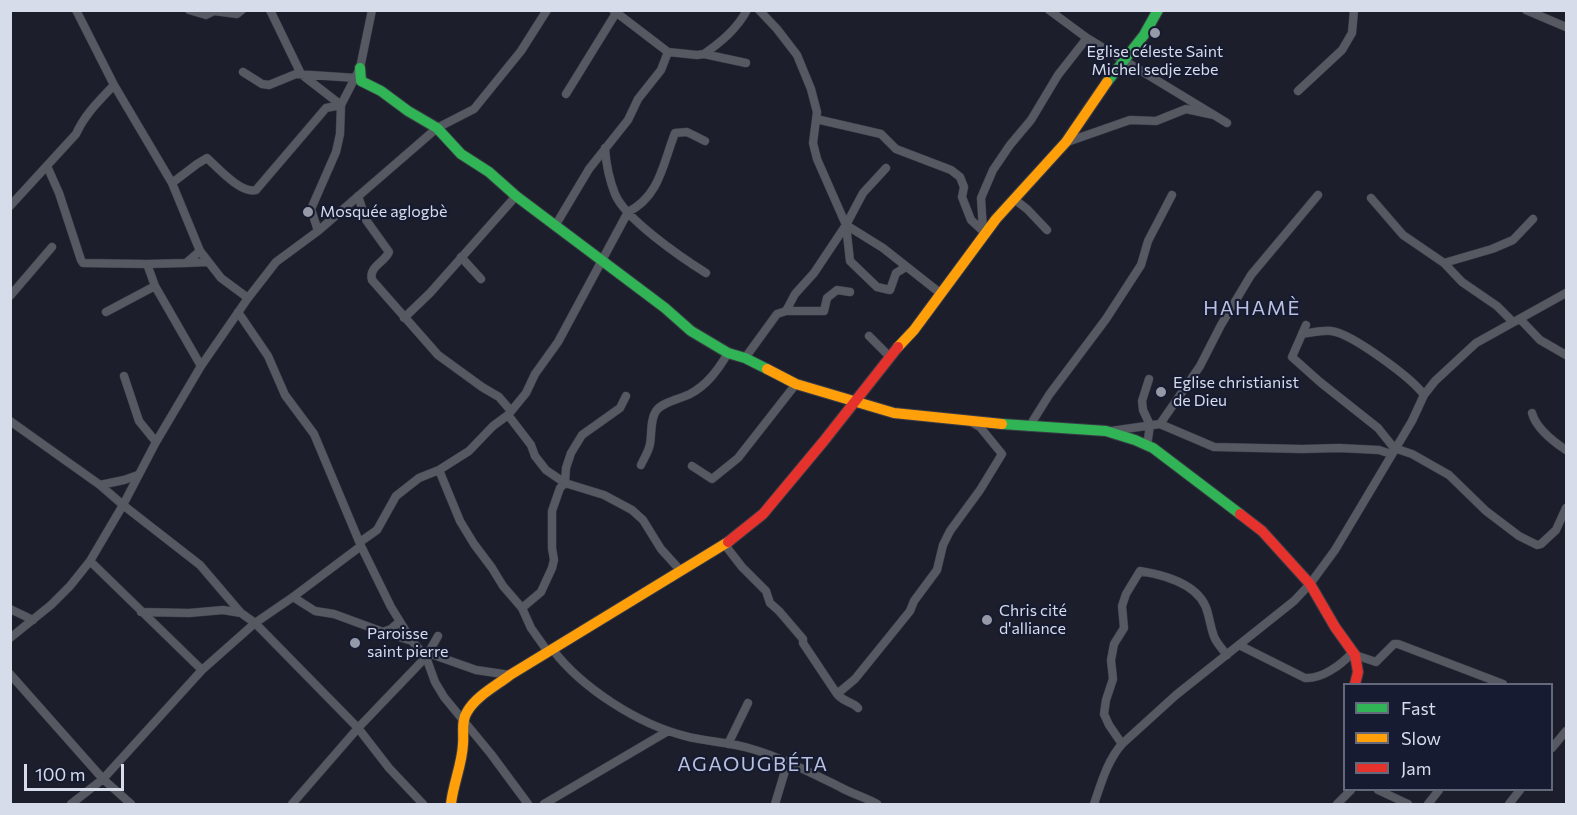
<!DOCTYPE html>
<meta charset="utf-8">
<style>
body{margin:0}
#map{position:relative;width:1577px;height:815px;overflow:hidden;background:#1c1f2b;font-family:Commissioner,sans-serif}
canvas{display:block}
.frame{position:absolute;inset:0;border:12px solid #d7dceb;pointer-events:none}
.legend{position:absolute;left:1343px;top:683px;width:210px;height:108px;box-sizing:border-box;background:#161b31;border:2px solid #63687b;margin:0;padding:8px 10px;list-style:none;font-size:18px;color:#d7dceb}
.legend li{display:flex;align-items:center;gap:12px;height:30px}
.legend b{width:30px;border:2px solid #63687b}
.scale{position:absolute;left:24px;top:764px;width:100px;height:27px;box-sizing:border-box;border:3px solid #d7dceb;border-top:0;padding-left:8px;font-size:18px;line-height:21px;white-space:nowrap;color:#d7dceb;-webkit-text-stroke:4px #161b31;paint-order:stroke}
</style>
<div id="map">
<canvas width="1577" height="815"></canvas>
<div class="frame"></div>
<ul class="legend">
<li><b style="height:8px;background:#30b455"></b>Fast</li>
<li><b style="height:8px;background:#ff9f0a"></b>Slow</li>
<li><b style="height:8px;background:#e5322d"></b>Jam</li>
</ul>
<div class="scale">100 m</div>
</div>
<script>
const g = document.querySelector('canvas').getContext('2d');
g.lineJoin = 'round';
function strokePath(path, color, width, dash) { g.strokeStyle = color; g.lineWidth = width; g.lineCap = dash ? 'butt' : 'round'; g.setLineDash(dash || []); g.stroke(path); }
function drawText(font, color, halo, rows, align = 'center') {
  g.font = font + ' Commissioner,sans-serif'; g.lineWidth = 4.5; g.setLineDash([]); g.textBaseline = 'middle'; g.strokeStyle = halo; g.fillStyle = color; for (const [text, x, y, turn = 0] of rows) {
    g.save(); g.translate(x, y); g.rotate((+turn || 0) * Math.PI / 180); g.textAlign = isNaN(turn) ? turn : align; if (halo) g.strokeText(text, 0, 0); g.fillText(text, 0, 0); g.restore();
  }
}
const street = new Path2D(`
 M76,10L114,85L172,183L200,251L221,278L248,298
 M189,10L206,15L214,11L237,14L242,10
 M613,10L668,52L697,55L704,54L746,63
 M1049,10L1087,38
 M1526,10L1566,27
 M704,54C721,42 737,29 747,10
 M243,72L262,84L269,85L296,74L356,78L360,80
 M1298,91L1342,50L1352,33L1354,10
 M566,94L616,13
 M816,119L881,134L896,149L951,170L960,177L964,187L962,197L971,220L984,232
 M1067,142L1130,120L1156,121L1186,109L1214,115L1227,123
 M605,148C606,163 609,179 615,194C625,219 682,258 706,273
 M47,166L59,193L81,260L83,263L147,264L155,286L201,366
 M886,168L863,193L846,225L883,248L940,293
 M172,183L197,164L207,158C218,168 241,194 256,190L326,108L341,105L301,74L270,10
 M358,196L366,220L389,252C385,262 368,267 372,280L438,355L482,387L499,397L511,411
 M1371,198L1403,235L1444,263
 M1014,199L1027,209L1047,230
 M10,206L76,134C85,114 99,101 114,85
 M846,225L850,261L877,287L890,290L896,273L906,267
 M555,226L589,169L628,120L638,99L661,70L668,52
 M983,230L981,198L993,170L1010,145L1031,120L1058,75L1087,38L1214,115
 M318,231L311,209L336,152L340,134L341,105L360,68L372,10
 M200,251L186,263L207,262
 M461,257L481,279
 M147,264L186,263
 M10,296L52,247
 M786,311H824L827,298L837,290L850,292
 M106,312L155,286
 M238,312L268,356L285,395L314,434L361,546L391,607L412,641L426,657L435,682L444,697L491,754L528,804
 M404,318L430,293L516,196
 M1520,319L1540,340L1566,355
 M1513,322L1497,306L1462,282L1444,263L1492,249L1513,240L1533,219
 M1306,325L1292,357L1320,382L1378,428L1394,448L1412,454L1449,475L1486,511L1519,536L1537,545L1541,544L1556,530L1566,508
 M1302,334C1311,333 1322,330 1331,331C1351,333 1412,378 1424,395
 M869,336L889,356
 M745,358L777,314L786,311L795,294L814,273L846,225L817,159L813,143L817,112L811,89L797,55L777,29L759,10
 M124,376L139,421L156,442
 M1532,413C1536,428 1554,442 1566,450
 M508,415L526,393L535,374L558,342L628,212C660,196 663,163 675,133L687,132L705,141
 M10,421L100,485L123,505L200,565L241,613L255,623L358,728L389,768L423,804
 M1160,424L1214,447L1302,449L1339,448L1379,450L1391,454
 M1029,427L1049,395L1106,319L1141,265L1148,241L1172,195
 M1111,431L1160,424L1200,366L1221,325L1251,275L1318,195
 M1147,446L1150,425L1143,410L1142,401L1149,379
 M641,465C644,458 649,451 650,444C652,433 650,420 656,411C662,402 680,399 690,394C707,385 718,370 728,353
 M692,466L712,479L738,458L796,384
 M439,470L460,521L474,544L492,568L503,586L522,608L531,628L548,652
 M100,485L124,480L138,475
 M360,542L377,530L396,496L419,478L439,470L469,451L493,426L508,415L531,445L535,456L546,470L565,483L604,495L632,510L643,520L661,549L680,570
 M725,545L742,567L766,591L770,603L779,611L803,639V643L837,694C846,704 852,701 858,708
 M90,561L202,670
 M293,597L315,611L334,614L383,632L391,629L399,622
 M522,608L541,592L552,568L554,560L552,548V511L560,488L565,483L566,468L571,453L582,435L620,408L626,396
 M10,609L33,620
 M141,612L189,613L223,610L241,613
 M383,632L412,641
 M10,638L51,605L70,586L90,561L123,505L156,442L201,366L248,298L276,262L318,231L437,128L474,109L521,51L547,10
 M1239,645L1305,678C1322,679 1341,665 1352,653
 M553,650C582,688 638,724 685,736C707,742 730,742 752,749C783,758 811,773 840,787C852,794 865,797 877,804
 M428,653L476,670L510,675
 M1355,655L1376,662L1394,644H1398L1503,684
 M10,674L103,779L131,804
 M837,694L855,679L910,611L914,601L937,570L943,545L950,531L980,490L1002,454L980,427L971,422
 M728,744L748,703
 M1122,744L1109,725L1104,714L1106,700L1113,679L1111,660L1114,644L1124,628L1122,606L1126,594L1140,571C1165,575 1202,585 1208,614C1214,637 1211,636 1227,655
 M1552,748L1566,731
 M1378,790L1408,804
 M71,804L103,779L202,670L255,623L293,597L361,546
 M292,804L358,728L426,657L438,636
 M544,804L668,731
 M775,804L788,761
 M1094,804C1101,784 1107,761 1122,744L1176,695L1294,601L1310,584L1335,550L1412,421L1424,395L1435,381L1476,343L1566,293
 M1337,804L1351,790
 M1428,804L1439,790
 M1509,804L1520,790`);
const fast = new Path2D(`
 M360,68L361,81L381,91L408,111L437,128L461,154L489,172L516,196L665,308L691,331L728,353L745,358L767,369
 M1107,82L1144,35L1158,10
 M1002,424L1106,431L1135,440L1153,448L1240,514`);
const slow = new Path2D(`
 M898,347L914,330L996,219L1066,142L1107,82
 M767,369L796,384L894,413L1002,424
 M451,804C453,784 462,765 463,744C464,733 461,721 467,712C476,696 496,686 510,675L728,542`);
const jam = new Path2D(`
 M1240,514L1262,531L1310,584L1335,627L1355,655L1358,672L1355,684
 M728,542L763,514L823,442L898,347`);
strokePath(street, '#393c46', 9);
strokePath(fast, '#393c46', 12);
strokePath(slow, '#393c46', 12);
strokePath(jam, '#393c46', 12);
strokePath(street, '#575962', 8);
strokePath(fast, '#30b455', 10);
strokePath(slow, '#ff9f0a', 10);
strokePath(jam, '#e5322d', 10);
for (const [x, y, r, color] of [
 [1155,33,6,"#969aa8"],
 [308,212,6,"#969aa8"],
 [1161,392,6,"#969aa8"],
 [987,620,6,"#969aa8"],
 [355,643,6,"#969aa8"]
]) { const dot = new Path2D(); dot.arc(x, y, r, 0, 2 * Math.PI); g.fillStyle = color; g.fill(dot); strokePath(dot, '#161b31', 2); }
drawText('16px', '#d7dceb', '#161b31', [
 ["Eglise céleste Saint",1155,52,"center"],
 ["Michel sedje zebe",1155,70,"center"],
 ["Mosquée aglogbè",320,212],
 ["Eglise christianist",1173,383],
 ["de Dieu",1173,401],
 ["Chris cité",999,611],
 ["d'alliance",999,629],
 ["Paroisse",367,634],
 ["saint pierre",367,652]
], 'left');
g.letterSpacing = '1.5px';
drawText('20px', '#b8c1df', '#161b31', [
 ["HAHAMÈ",1252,308],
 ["AGAOUGBÉTA",753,764]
]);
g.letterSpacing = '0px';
</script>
